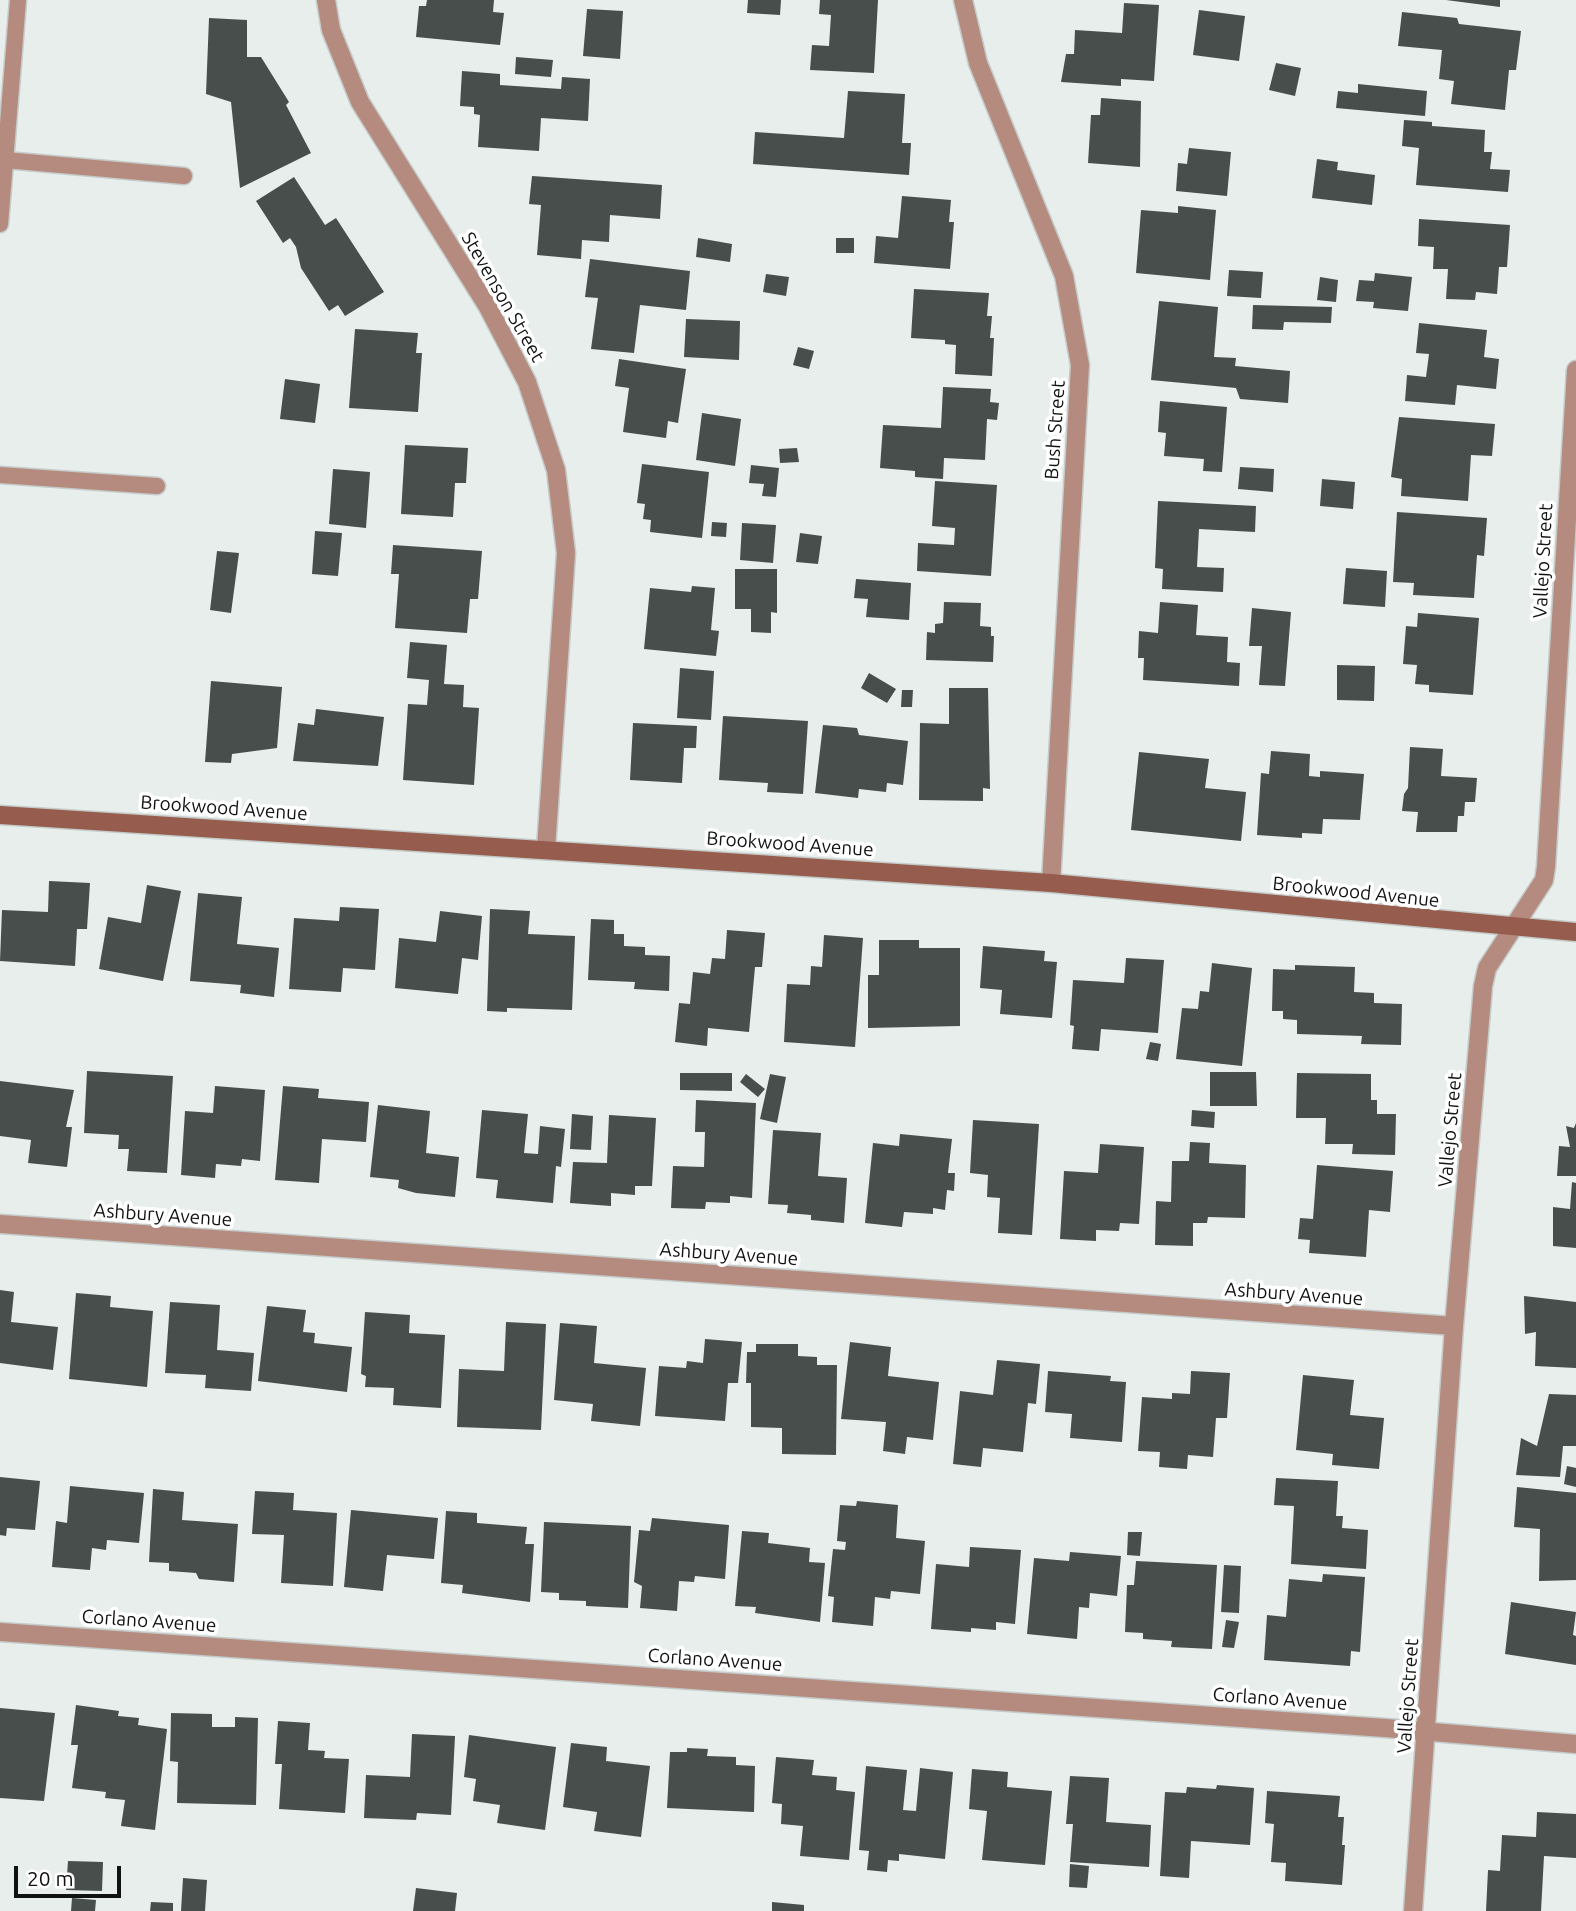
<!DOCTYPE html>
<style>
body{margin:0}
#map{position:relative;width:1576px;height:1911px;overflow:hidden;background:#e7eeeb;font-family:Ubuntu,sans-serif}
canvas{display:block}
.scale{position:absolute;left:14px;top:1866px;width:107px;height:32px;box-sizing:border-box;border:4px solid #111312;border-top:0;padding-left:9px;font-size:21px;line-height:24px;white-space:nowrap;color:#111312;-webkit-text-stroke:5px #fff;paint-order:stroke}
</style>
<div id="map">
<canvas width="1576" height="1911"></canvas>
<div class="scale">20 m</div>
</div>
<script>
const g = document.querySelector('canvas').getContext('2d');
g.lineJoin = 'round';
function paint(path, color) { g.fillStyle = color; g.fill(path, 'evenodd'); }
function strokePath(path, color, width, dash) { g.strokeStyle = color; g.lineWidth = width; g.lineCap = dash ? 'butt' : 'round'; g.setLineDash(dash || []); g.stroke(path); }
function drawText(font, color, halo, rows, align = 'center') {
  g.font = font + ' Ubuntu,sans-serif'; g.lineWidth = 7; g.setLineDash([]); g.textBaseline = 'middle'; g.strokeStyle = halo; g.fillStyle = color; for (const [text, x, y, turn = 0] of rows) {
    g.save(); g.translate(x, y); g.rotate((+turn || 0) * Math.PI / 180); g.textAlign = isNaN(turn) ? turn : align; if (halo) g.strokeText(text, 0, 0); g.fillText(text, 0, 0); g.restore();
  }
}
paint(new Path2D(`
 M427,0H494L493,12L504,13L500,45L416,37L419,6H426Z
 M748,0H781L780,15L747,13Z
 M820,0H878L874,73L810,70L812,45L829,46L831,15L819,14Z
 M1446,0H1500V7Z
 M1124,3L1159,5L1154,81L1121,79V86L1061,82L1066,54H1074L1075,30L1122,33Z
 M587,9L623,11L620,59L583,56Z
 M1199,10L1245,16L1239,61L1193,55Z
 M1402,12L1457,18L1459,24L1521,31L1516,70H1509L1505,110L1451,104L1454,81L1439,79L1442,50L1398,46Z
 M209,18L247,20V57H261L289,102L286,105L311,153L240,188L231,102L206,94Z
 M516,57L553,60L551,77L515,74Z
 M1276,63L1301,68L1295,96L1269,90Z
 M462,71L500,74V85L561,89L562,77L590,79L588,121L541,118L539,151L478,147L480,115L474,114V107L460,106Z
 M1358,84L1427,91L1425,116L1336,108L1338,91L1358,93Z
 M848,91L905,94L902,143H911L909,175L753,164L755,132L844,138Z
 M1101,98L1141,101L1140,167L1088,163L1091,115H1100Z
 M1404,120L1432,122V126L1485,130L1484,152H1492L1490,169L1510,170L1508,192L1416,185L1419,148L1402,146Z
 M1189,148L1231,152L1227,196L1176,191L1178,163L1187,164Z
 M1317,159L1338,162L1337,170L1375,175L1372,205L1312,198Z
 M532,176L662,185L660,219L610,215L609,242L582,240L581,259L537,255L541,205L529,204Z
 M294,177L325,225L336,218L384,292L345,316L338,305L329,311L301,268L296,247L290,238L283,243L256,201Z
 M902,196L951,200L949,222H954L950,269L874,263L876,236L898,238Z
 M1178,206L1216,210L1210,280L1136,273L1141,210L1178,213Z
 M1419,219L1510,225L1507,267H1499L1497,294L1476,292L1475,300L1446,299L1448,269H1433L1434,247L1418,246Z
 M698,238L732,244L730,262L696,257Z
 M836,238H854V253H836Z
 M590,259L690,271L686,310L640,305L634,353L591,349L598,298L585,297Z
 M1229,270L1263,272L1261,298L1227,296Z
 M1375,273L1412,277L1408,311L1373,308L1374,302L1356,301L1359,280L1374,281Z
 M766,274L789,277L786,296L763,292Z
 M1320,277L1338,280L1336,302L1317,300Z
 M914,289L989,293L987,316H992L990,338H994L992,376L955,374L956,345L945,344V340L911,338Z
 M1159,301L1218,307L1214,357L1236,358L1235,366L1290,371L1288,403L1240,399L1236,388L1151,380Z
 M1253,305L1332,307L1331,323L1284,322L1283,330L1252,329Z
 M686,319L740,321L739,360L684,357Z
 M1419,323L1487,330L1484,357L1499,359L1496,389L1457,385L1455,405L1405,401L1407,375L1426,377L1429,354L1416,353Z
 M355,329L418,333L416,353H422L418,412L349,408Z
 M798,347L814,351L809,369L793,365Z
 M619,359L686,369L678,423L668,421L666,438L623,432L629,388L615,386Z
 M285,379L320,384L315,423L280,419Z
 M943,387L991,389L990,402L999,403L997,420L987,419L985,460L944,458L943,479L915,477V471L880,468L883,425L941,428Z
 M1160,401L1227,407L1222,472L1203,471L1204,459L1164,456L1166,433L1158,432Z
 M702,413L741,419L735,466L696,460Z
 M1399,417L1495,424L1492,456L1471,455L1468,501L1401,496L1402,479L1391,477Z
 M405,445L468,448L466,483H455L453,517L401,514Z
 M797,448L799,462L780,463L779,449Z
 M642,464L709,472L702,538L650,532L651,520L643,519L645,504L637,503Z
 M751,465L779,468L776,497L762,496L764,484L749,483Z
 M1240,467L1274,469L1273,492L1238,489Z
 M333,469L370,472L366,528L329,524Z
 M1322,479L1355,482L1353,509L1320,506Z
 M935,481L997,485L991,576L917,571L918,543L954,545L955,528L932,526Z
 M1158,501L1256,506L1255,532L1199,529L1197,567L1224,568L1223,592L1162,589L1163,569L1155,568Z
 M1397,512L1487,518L1484,556L1477,555L1474,598L1413,595L1414,583L1393,582Z
 M712,522L727,523L726,537L711,536Z
 M742,523L776,525L773,563L740,560Z
 M315,531L342,533L338,576L312,574Z
 M800,533L822,536L818,564L796,562Z
 M393,545L482,551L478,599H470L467,633L395,628L399,574H391Z
 M217,551L239,553L231,613L210,610Z
 M1346,568L1387,571L1385,607L1343,604Z
 M735,569H777V613L771,612V633L751,632V609H735Z
 M856,579L911,583L909,620L866,617L868,599L854,598Z
 M692,586L715,588L711,630L719,631L716,656L644,649L650,588L691,592Z
 M944,602L981,603L980,626L991,627V636H994L993,662L926,660L927,632L935,633V624L943,623Z
 M1160,602L1198,605L1196,635L1228,637L1227,662L1240,663L1239,686L1143,680L1144,658H1138L1139,631L1158,633Z
 M1252,608L1291,612L1285,686L1259,685L1262,646H1249Z
 M1418,613L1479,618L1473,695L1429,692V685L1415,684L1417,665L1403,664L1406,626L1417,627Z
 M410,642L447,645L444,684L464,685L463,707L479,708L474,785L403,780L408,704L427,705L429,680L407,678Z
 M1337,665L1375,666L1374,701L1337,700Z
 M680,668L714,671L711,720L677,718Z
 M869,673L896,689L887,703L861,688Z
 M211,681L282,687L277,748L232,754L231,763L205,762Z
 M949,688H988L990,789L983,788V801L919,800L920,723L949,724Z
 M902,690H913L912,707H901Z
 M316,709L384,717L378,766L293,761L298,723L314,725Z
 M723,716L808,721L803,794L767,792L768,783L719,780Z
 M633,723L697,726L696,748H684L682,783L630,780Z
 M823,725L857,728L859,735L908,741L903,785L887,783L886,792L859,789L858,798L815,793Z
 M1410,747L1443,749L1441,776L1477,778L1475,802H1465L1464,816H1458L1457,832H1416L1418,812L1402,811L1404,794L1408,788Z
 M1271,751L1310,754L1309,776L1320,777V771L1364,774L1360,820L1323,819L1322,834L1302,833V838L1257,835L1261,773L1269,774Z
 M1139,752L1209,759L1205,788L1246,792L1241,841L1131,830Z
 M49,881L90,883L87,929H77L75,966L0,961L2,910L48,912Z
 M147,885L181,891L163,981L99,969L108,917L141,923Z
 M198,893L242,897L237,944L279,948L274,997L240,993L241,985L190,981Z
 M340,907L379,909L375,970L343,968L341,992L289,989L294,918L339,921Z
 M490,909L530,911L528,934L575,936L572,1010L507,1008V1012L487,1011Z
 M440,911L482,916L478,960L462,958L458,994L395,988L399,938L436,942Z
 M591,919L614,920V934H624V946L645,947V955L670,956L669,991L634,989L635,982L588,980Z
 M727,930L765,933L762,967H755L749,1032L708,1028L707,1046L675,1042L679,1003L690,1004L693,972L710,974L712,958L725,959Z
 M824,935L863,938L855,1047L784,1042L787,984L810,985L811,966L822,967Z
 M879,940H919V948H960V1026L868,1028V975H879Z
 M983,946L1045,951L1044,961L1057,962L1052,1018L1000,1014L1002,990L980,988Z
 M1126,958L1164,960L1158,1033L1101,1029L1099,1051L1072,1049L1074,1026L1070,1025L1073,980L1124,983Z
 M1212,963L1252,968L1242,1066L1176,1059L1182,1008L1198,1009L1200,991L1209,992Z
 M1295,965L1355,967L1354,992L1374,993V1003L1402,1004L1401,1045L1361,1044L1362,1036L1297,1034V1020L1283,1019V1011H1272L1273,969L1295,970Z
 M1150,1042L1161,1044L1158,1061L1146,1059Z
 M87,1071L173,1076L167,1173L127,1171L129,1149H118L119,1135L84,1133Z
 M1210,1072H1256L1257,1106H1210Z
 M680,1073H732V1091L680,1090Z
 M1297,1073L1371,1074V1100H1377V1114H1396L1395,1155L1352,1154L1353,1144H1325L1326,1118H1296Z
 M746,1074L765,1089L758,1097L740,1082Z
 M770,1074L786,1077L777,1123L760,1119Z
 M0,1081L74,1090L66,1127H72L67,1167L28,1163L31,1140L0,1136Z
 M215,1086L265,1090L260,1161L242,1159L241,1166L216,1164L215,1178L181,1175L185,1111L213,1113Z
 M283,1086L319,1089L318,1098L369,1102L366,1142L322,1139L319,1183L275,1180Z
 M696,1100L756,1103L752,1198L730,1196V1203L706,1202L705,1209L671,1208L673,1166L704,1167L705,1132H695Z
 M378,1105L430,1111L426,1153L459,1157L455,1197L416,1193L398,1188L399,1180L370,1177Z
 M482,1110L528,1114L524,1153L538,1154L540,1126L565,1129L561,1167L556,1166L553,1203L496,1198L498,1180L476,1178Z
 M1192,1110L1215,1112L1214,1128L1191,1126Z
 M572,1114L593,1116L591,1150L570,1149Z
 M609,1115L656,1118L652,1186H635V1195L611,1193V1206L570,1203L573,1162L607,1163Z
 M973,1120L1039,1124L1032,1235L998,1233L1000,1198L987,1197L988,1175L970,1173Z
 M1576,1123V1176H1557L1559,1146L1570,1147L1566,1126L1574,1128Z
 M773,1130L821,1133L818,1176L847,1178L844,1223L811,1220V1215L787,1213L788,1205L768,1204Z
 M900,1134L952,1139L948,1173H955L954,1191L947,1190L945,1210L933,1208V1214L904,1212L902,1227L865,1223L873,1143L899,1146Z
 M1190,1142L1210,1143L1209,1163L1246,1165L1245,1218L1208,1217L1207,1223H1193V1246L1155,1245L1156,1201L1171,1202L1172,1161H1189Z
 M1100,1144L1144,1147L1139,1224L1120,1223L1119,1231L1096,1230V1241L1060,1239L1064,1171L1098,1173Z
 M1317,1165L1393,1171L1390,1212L1369,1210L1366,1257L1309,1253L1310,1240L1298,1239L1300,1218L1313,1219Z
 M1572,1182L1576,1183V1248L1553,1246V1207L1570,1209Z
 M0,1290L14,1292L11,1322L58,1327L53,1370L0,1363Z
 M76,1293L111,1296L110,1307L153,1311L147,1387L69,1379Z
 M1524,1296L1576,1302V1368L1535,1366L1536,1332L1525,1334Z
 M170,1302L220,1305L217,1350L254,1353L251,1391L205,1388L206,1375L165,1373Z
 M267,1306L306,1310L303,1332L315,1333L314,1343L352,1347L347,1392L258,1381Z
 M365,1312L410,1315L409,1333L445,1335L441,1408L393,1405L394,1388L365,1387L366,1376L361,1374Z
 M506,1322L546,1324L541,1430L457,1427L459,1369L504,1371Z
 M560,1323L597,1326L594,1363L646,1368L640,1426L591,1421L593,1404L554,1400Z
 M705,1339L742,1342L738,1383H728L725,1421L655,1416L659,1366L686,1368L687,1361L703,1363Z
 M850,1342L891,1347L888,1376L939,1382L933,1440L907,1437L905,1454L883,1451L886,1422L841,1419Z
 M756,1344H798V1356L817,1357V1365H837L836,1455L782,1454V1428L751,1427V1383H746L747,1352H756Z
 M997,1360L1040,1364L1036,1404L1028,1403L1023,1452L983,1448L981,1467L953,1464L960,1391L993,1395Z
 M1048,1371L1111,1376L1110,1381L1126,1382L1122,1442L1070,1438L1072,1414L1045,1412Z
 M1191,1371L1230,1373L1227,1418H1216L1213,1457L1188,1455L1187,1469L1159,1467L1160,1452L1138,1451L1142,1397L1172,1399V1393L1190,1394Z
 M1303,1375L1354,1380L1350,1415L1384,1418L1379,1469L1332,1465L1333,1454L1296,1450Z
 M1549,1394L1576,1395V1446H1563L1560,1477L1516,1475L1521,1438L1537,1446Z
 M1567,1466L1576,1468V1487L1564,1484Z
 M0,1477L40,1481L35,1530L7,1528L6,1536L0,1535Z
 M1276,1478L1338,1481L1336,1516H1343L1342,1528L1368,1530L1366,1569L1291,1564L1294,1506L1274,1505Z
 M70,1486L144,1493L139,1543L107,1540L106,1550L92,1548L90,1570L52,1567L56,1521L67,1523Z
 M1517,1487L1576,1493V1580L1539,1581L1540,1529L1514,1527Z
 M153,1489L184,1492L182,1520L238,1524L234,1582L199,1579L196,1573L169,1571V1563L149,1562Z
 M255,1491L294,1493L293,1510L337,1513L333,1586L281,1583L284,1535L252,1534Z
 M857,1501L898,1505L896,1538L925,1541L920,1594L891,1591L890,1599L875,1597L873,1626L832,1622L834,1597L828,1596L833,1549L845,1550L846,1542L837,1541L840,1505L856,1506Z
 M351,1510L438,1518L434,1559L387,1555L383,1591L344,1587Z
 M446,1511L477,1513V1523L527,1527L525,1544H534L530,1602L462,1593L463,1585L441,1583Z
 M652,1518L729,1525L725,1579L695,1576L694,1582L679,1581L677,1611L640,1608L642,1586L634,1582L639,1530L650,1531Z
 M544,1522L631,1526L628,1608L586,1606V1601L559,1600V1593L541,1592Z
 M742,1531L769,1533L768,1543L810,1548L809,1562L825,1563L820,1622L755,1613L756,1607L735,1606Z
 M1128,1532H1142L1140,1556L1127,1555Z
 M970,1547L1021,1550L1015,1624L996,1622V1630L971,1628V1632L931,1629L936,1564L969,1567Z
 M1070,1552L1121,1556L1117,1596L1090,1593L1089,1608L1079,1607L1077,1639L1027,1634L1034,1558L1069,1561Z
 M1136,1561L1217,1565L1212,1649L1171,1647L1172,1641L1143,1639V1633L1125,1632L1127,1585H1134Z
 M1224,1565L1241,1566L1239,1613L1221,1612Z
 M1323,1574L1365,1577L1360,1652L1351,1651L1350,1666L1264,1660L1267,1615L1286,1617L1289,1579L1322,1582Z
 M1511,1602L1576,1612L1573,1635L1576,1636V1665L1505,1654Z
 M1226,1620L1239,1622L1234,1648L1222,1647Z
 M76,1705L119,1711L118,1716L139,1718L138,1725L167,1729L155,1830L121,1826L125,1800L105,1798L106,1792L72,1788L78,1745H71Z
 M0,1708L55,1713L44,1801L0,1798Z
 M171,1713L212,1714V1727H235V1717L258,1718L256,1805L177,1803L178,1762L170,1761Z
 M278,1721L310,1723L308,1750L325,1751L324,1758L349,1759L345,1813L279,1809L282,1764H275Z
 M412,1734L455,1736L451,1815L417,1813L416,1820L364,1818L366,1775L410,1777Z
 M469,1735L556,1747L545,1830L497,1823L500,1805L473,1801L476,1779L464,1777Z
 M571,1743L607,1747L606,1761L650,1766L641,1837L594,1831L597,1812L563,1807Z
 M687,1748L708,1749L707,1756L736,1757V1765L755,1766L754,1812L667,1808L670,1752H687Z
 M776,1757L814,1760L812,1775L837,1777L836,1790L855,1792L849,1860L800,1856L803,1826L781,1824L782,1804L772,1803Z
 M866,1766L907,1770L903,1810L916,1811L920,1768L953,1772L945,1859L899,1854V1861L888,1860L887,1872L867,1870L869,1851L859,1850Z
 M972,1769L1008,1772L1007,1787L1052,1791L1045,1865L982,1860L987,1811L969,1809Z
 M1070,1776L1109,1778L1106,1822L1151,1825L1149,1867L1070,1862L1073,1824H1066Z
 M1217,1785L1254,1788L1250,1845L1191,1841L1189,1878L1160,1876L1165,1792L1186,1793L1187,1787L1216,1789Z
 M1267,1791L1340,1796L1338,1817H1344L1342,1845H1345L1342,1885L1285,1881L1286,1863L1271,1862L1274,1824L1265,1823Z
 M1537,1812L1576,1814V1858L1544,1856L1541,1911H1486L1488,1870L1500,1871L1502,1835L1536,1837Z
 M68,1861L103,1862L102,1891L66,1890Z
 M1070,1864L1089,1866L1087,1888L1069,1887Z
 M183,1878L207,1880L205,1911H181Z
 M416,1888L457,1893L455,1911H413Z
 M72,1898L96,1900L95,1911H71Z
 M151,1902L173,1903V1911H150Z
 M772,1902L804,1905V1911H772Z`), '#484e4b');
const lane = new Path2D(`
 M5,160L184,176
 M0,224L18,0
 M0,475L157,486`);
const street = new Path2D(`
 M326,0L331,30L360,102L488,307L527,382L556,470L566,553L546,849
 M963,0L978,63L1064,276L1080,365L1051,883
 M0,1224L1454,1326
 M0,1632L1385,1728L1576,1744
 M1413,1911L1454,1326L1483,986L1487,968L1544,880L1546,867L1576,370`);
const secondary = new Path2D(`
 M0,815L1051,883L1576,932`);
strokePath(lane, '#c5cbc8', 19);
strokePath(street, '#c5cbc8', 21);
strokePath(secondary, '#c5cbc8', 21);
strokePath(lane, '#b58b80', 16);
strokePath(street, '#b58b80', 18);
strokePath(secondary, '#965c4d', 18);
drawText('19px', '#111312', '#fff', [
 ["Stevenson Street",503,297,60],
 ["Bush Street",1055,430,-86],
 ["Vallejo Street",1543,561,-87],
 ["Brookwood Avenue",224,808,4],
 ["Brookwood Avenue",790,844,4],
 ["Brookwood Avenue",1356,892,6],
 ["Vallejo Street",1450,1130,-85],
 ["Ashbury Avenue",163,1215,4],
 ["Ashbury Avenue",729,1254,4],
 ["Ashbury Avenue",1294,1294,4],
 ["Corlano Avenue",149,1621,4],
 ["Corlano Avenue",715,1660,4],
 ["Vallejo Street",1408,1696,-86],
 ["Corlano Avenue",1280,1699,4]
]);
</script>
